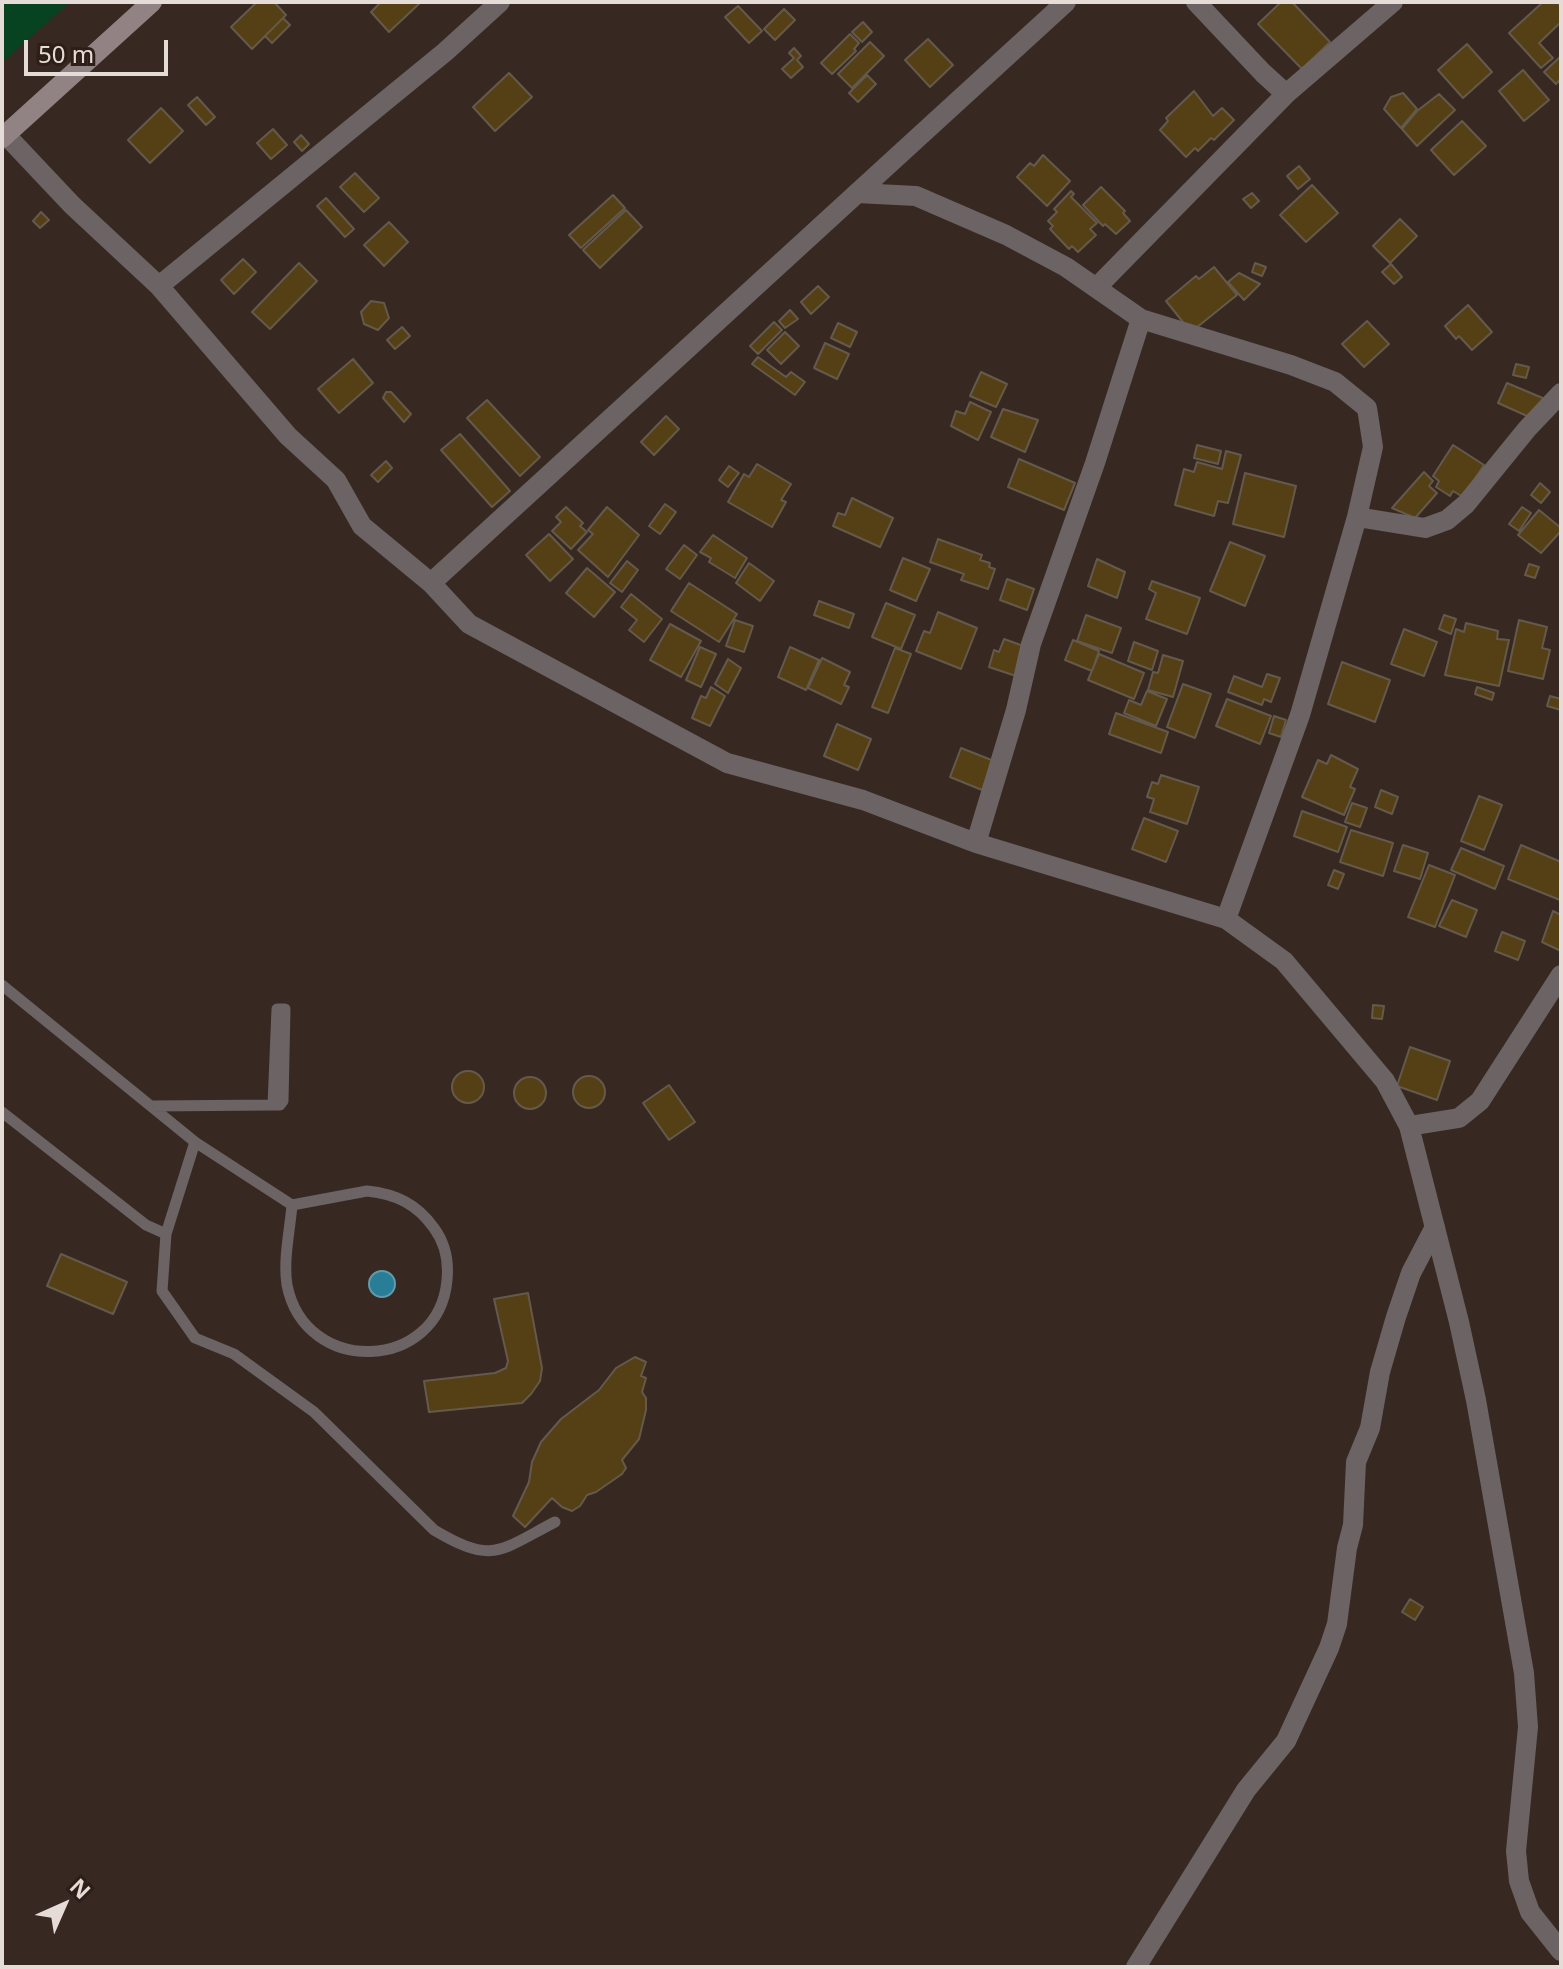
<!DOCTYPE html>
<style>
body{margin:0}
#map{position:relative;width:1563px;height:1969px;overflow:hidden;background:#372821;font-family:"Noto Sans",sans-serif}
canvas{display:block}
.frame{position:absolute;inset:0;border:4px solid #e6dcd7;pointer-events:none}
.north{position:absolute;left:24px;top:1865px;width:80px;height:80px;-webkit-text-stroke:6px #2d1e18;paint-order:stroke;rotate:45deg;font-size:22px;font-weight:700;line-height:32px;text-align:center;color:#e6dcd7}
.north::after{content:'';display:block;margin:auto;width:28px;height:36px;background:#e6dcd7;clip-path:polygon(50% 0,100% 100%,50% 72%,0 100%)}
.scale{position:absolute;left:24px;top:40px;width:144px;height:36px;box-sizing:border-box;border:4px solid #e6dcd7;border-top:0;padding-left:10px;font-size:24px;line-height:28px;white-space:nowrap;color:#e6dcd7;-webkit-text-stroke:6px #2d1e18;paint-order:stroke}
</style>
<div id="map">
<canvas width="1563" height="1969"></canvas>
<div class="frame"></div>
<div class="north">N</div>
<div class="scale">50 m</div>
</div>
<script>
const g = document.querySelector('canvas').getContext('2d');
g.lineJoin = 'round';
function paint(path, color) { g.fillStyle = color; g.fill(path, 'evenodd'); }
function strokePath(path, color, width, dash) { g.strokeStyle = color; g.lineWidth = width; g.lineCap = dash ? 'butt' : 'round'; g.setLineDash(dash || []); g.stroke(path); }
paint(new Path2D(`
 M2,2H70L5,60L2,57Z`), '#074321');
const water = new Path2D(`
 M369 1284a13 13 0 1 1 26 0a13 13 0 1 1-26 0Z`);
paint(water, '#287e96');
strokePath(water, '#619aaa', 2);
const building = new Path2D(`
 M257,2H274L286,15L252,49L231,27Z
 M381,2H421L389,32L371,12Z
 M1281,2H1292L1330,42L1302,69L1258,24Z
 M1543,2H1557L1561,6V22L1539,43L1553,58L1541,68L1509,33Z
 M738,6L762,31L749,43L725,17Z
 M784,9L795,20L775,40L764,29Z
 M283,18L290,25L272,43L265,36Z
 M863,22L872,32L862,42L852,32Z
 M850,34L859,43L854,49L856,51L832,74L821,63Z
 M928,39L953,65L930,87L905,60Z
 M870,42L884,56L852,88L838,74Z
 M1467,44L1492,72L1463,98L1438,70Z
 M794,48L801,56L797,60L803,67L791,78L782,69L794,58L789,53Z
 M1561,56V79L1556,84L1544,72Z
 M1523,70L1549,100L1524,121L1499,91Z
 M509,73L532,97L495,131L473,107Z
 M867,75L876,84L858,102L849,93Z
 M1194,91L1213,116L1222,108L1234,120L1214,140L1211,138L1198,151L1195,148L1186,157L1160,130L1168,121L1166,118Z
 M1403,93L1417,109L1401,128L1384,109L1391,97Z
 M1439,94L1455,110L1417,146L1402,129L1417,111Z
 M197,97L215,117L206,125L188,105Z
 M161,108L183,131L150,163L128,140Z
 M1462,121L1486,146L1454,175L1431,150Z
 M273,129L287,145L271,159L257,143Z
 M301,135L309,144L302,151L294,142Z
 M1043,155L1070,181L1047,206L1017,177L1030,163L1034,166Z
 M1299,166L1310,179L1298,189L1287,176Z
 M355,173L379,198L364,212L340,187Z
 M1312,185L1338,213L1306,242L1280,215Z
 M1101,187L1125,211L1123,213L1130,221L1116,234L1105,224L1103,226L1083,205Z
 M1071,191L1074,194L1071,197L1097,223L1090,229L1096,235L1078,252L1072,246L1069,249L1050,229L1053,226L1048,221L1057,212L1054,209Z
 M1252,193L1259,201L1251,208L1243,199Z
 M613,195L625,208L581,248L569,235Z
 M326,198L354,229L345,237L317,206Z
 M626,210L642,227L600,268L583,250Z
 M41,212L49,220L40,228L33,221Z
 M1400,219L1417,236L1390,263L1373,246Z
 M389,222L408,242L384,266L364,245Z
 M243,259L256,272L234,294L221,280Z
 M299,263L317,281L270,329L252,312Z
 M1255,263L1266,267L1262,276L1252,272Z
 M1391,264L1402,277L1394,284L1382,272Z
 M1214,267L1237,295L1191,332L1166,301L1196,276L1199,279Z
 M1239,273L1260,284L1244,300L1228,282Z
 M818,286L829,297L811,314L801,302Z
 M371,301L384,303L389,318L378,330L364,324L361,312Z
 M1468,305L1492,332L1472,350L1459,336L1456,339L1445,326Z
 M790,310L798,319L785,328L779,321Z
 M1367,321L1389,344L1364,367L1342,344Z
 M774,322L782,330L758,354L750,346Z
 M838,323L857,332L850,347L831,338Z
 M402,327L410,336L395,349L387,340Z
 M785,332L799,346L781,364L767,350Z
 M825,343L849,354L837,379L814,368Z
 M758,357L786,377L791,372L805,382L795,395L752,364Z
 M353,359L373,383L339,413L318,389Z
 M1516,364L1529,367L1526,378L1513,375Z
 M981,372L1007,384L996,407L970,396Z
 M1507,383L1545,399L1536,420L1498,403Z
 M386,392H391L411,414L404,422L383,398Z
 M487,400L540,457L520,476L467,418Z
 M970,402L991,412L978,440L951,426L956,411L965,414Z
 M1003,409L1038,420L1025,452L991,437Z
 M666,416L679,429L654,455L641,442Z
 M460,434L510,491L492,507L441,450Z
 M1197,445L1221,451L1218,464L1194,458Z
 M1453,445L1484,465L1463,497L1453,491L1450,496L1436,487L1439,481L1433,476Z
 M1226,451L1241,455L1228,503L1218,501L1214,516L1175,505L1184,469L1194,472L1197,462L1222,469Z
 M1019,459L1075,483L1064,510L1008,487Z
 M386,461L392,468L378,482L371,475Z
 M757,464L791,484L781,500L786,502L772,527L728,502L744,474L749,477Z
 M729,466L739,473L728,487L719,480Z
 M1424,472L1433,481L1429,486L1437,493L1415,518L1392,508Z
 M1245,473L1296,486L1284,537L1233,524Z
 M1540,483L1550,492L1541,503L1531,495Z
 M852,498L893,518L880,547L833,526L838,513L845,515Z
 M665,504L676,512L660,534L649,526Z
 M566,507L583,523L580,526L587,532L571,549L552,531L561,522L556,517Z
 M607,507L639,535L608,577L578,550L593,534L588,530Z
 M1522,507L1531,513L1519,531L1509,524Z
 M1539,510L1561,528V531L1541,553L1518,535Z
 M549,534L573,559L550,581L526,555Z
 M713,535L747,558L735,578L709,562L711,558L700,552Z
 M938,539L982,555L980,560L990,563L989,567L995,569L988,589L961,580L964,574L930,562Z
 M1230,542L1265,556L1245,606L1210,591Z
 M684,545L697,555L680,579L666,569Z
 M903,558L930,569L916,601L890,590Z
 M1097,559L1125,572L1117,598L1088,586Z
 M627,561L638,570L622,592L610,583Z
 M749,563L774,581L760,601L736,583Z
 M1529,564L1539,567L1535,578L1525,575Z
 M587,568L615,592L594,617L566,593Z
 M1007,579L1034,589L1027,610L1000,600Z
 M1152,581L1200,598L1187,634L1146,619L1156,593L1149,589Z
 M689,583L737,614L719,642L671,611Z
 M631,594L662,619L644,642L629,630L637,620L621,607Z
 M819,601L854,614L849,628L814,615Z
 M886,603L915,615L901,649L872,637Z
 M938,612L977,628L961,669L916,651L924,631L930,633Z
 M1086,615L1121,628L1112,653L1077,641Z
 M1444,615L1456,619L1451,634L1439,629Z
 M735,620L753,626L744,652L726,646Z
 M1519,620L1547,627L1542,648L1550,650L1543,679L1508,671Z
 M1466,623L1498,631L1497,639L1509,640L1499,686L1445,675L1456,629L1464,632Z
 M670,624L701,641L681,677L650,660Z
 M1404,629L1437,642L1424,676L1391,664Z
 M1004,639L1029,648L1019,677L989,667L994,650L999,652Z
 M1073,640L1099,651L1092,671L1065,660Z
 M1134,642L1158,651L1152,670L1128,661Z
 M700,647L716,654L701,687L686,680Z
 M790,647L819,660L806,690L778,677Z
 M895,648L911,654L888,713L872,707Z
 M1099,654L1144,673L1134,699L1088,680Z
 M1163,655L1183,661L1173,697L1148,690L1153,672L1158,673Z
 M822,658L850,672L844,685L849,687L841,704L808,688Z
 M728,659L741,668L728,693L715,684Z
 M1342,662L1390,680L1375,722L1328,704Z
 M1267,674L1280,678L1271,702L1264,699L1262,705L1228,692L1234,676L1262,687Z
 M1183,684L1211,694L1195,738L1167,727Z
 M711,687L725,696L710,726L692,718L701,696L706,698Z
 M1477,687L1494,693L1492,700L1475,694Z
 M1147,691L1167,699L1156,726L1124,713L1129,700L1141,705Z
 M1550,696L1561,699V710L1547,706Z
 M1227,699L1271,716L1260,744L1216,726Z
 M1116,713L1168,732L1161,753L1109,734Z
 M1274,716L1286,720L1281,737L1269,733Z
 M837,724L871,739L858,770L824,756Z
 M961,748L994,761L982,790L950,777Z
 M1331,755L1358,769L1350,787L1355,789L1344,815L1302,797L1318,760L1327,764Z
 M1161,775L1199,787L1187,824L1150,812L1154,799L1147,797L1152,782L1158,784Z
 M1381,790L1398,797L1392,814L1375,807Z
 M1479,796L1502,805L1484,850L1461,841Z
 M1352,803L1367,808L1360,827L1345,822Z
 M1302,811L1347,827L1338,852L1294,836Z
 M1144,818L1178,831L1166,862L1132,849Z
 M1351,830L1393,843L1383,876L1340,862Z
 M1403,845L1428,853L1420,879L1394,871Z
 M1521,845L1561,862L1560,900L1508,879Z
 M1461,848L1504,866L1495,889L1451,870Z
 M1429,865L1455,875L1435,927L1408,917Z
 M1334,870L1344,874L1338,889L1328,885Z
 M1452,900L1477,910L1466,937L1439,926Z
 M1553,911L1561,915V951L1542,942Z
 M1502,932L1525,941L1518,960L1495,951Z
 M1373,1005L1384,1006L1382,1019L1372,1018Z
 M1410,1047L1450,1061L1437,1100L1397,1086Z
 M452 1087a16 16 0 1 1 32 0a16 16 0 1 1-32 0Z
 M573 1092a16 16 0 1 1 32 0a16 16 0 1 1-32 0Z
 M514 1093a16 16 0 1 1 32 0a16 16 0 1 1-32 0Z
 M669,1085L695,1122L669,1140L643,1103Z
 M61,1254L127,1282L113,1314L47,1286Z
 M528,1293L542,1368L540,1381L531,1394L522,1403L429,1412L424,1381L495,1373L506,1368L508,1361L494,1299Z
 M635,1357L646,1362L641,1376L646,1378L642,1392L646,1398V1410L639,1439L622,1460L626,1468L622,1474L596,1492L587,1495L580,1506L572,1511L562,1507L552,1498L525,1527L513,1516L529,1482L532,1462L541,1442L561,1419L599,1390L616,1368Z
 M1410,1599L1423,1607L1415,1620L1402,1612Z`);
paint(building, '#553f15');
strokePath(building, '#645a4c', 2);
strokePath(new Path2D(`
 M2,985L195,1142L292,1205
 M151,1106L273,1105L277,1009H285L283,1101L280,1105H273
 M2,1112L146,1225L166,1234
 M195,1142L166,1234L162,1291L195,1338L234,1354L314,1412L434,1530C493,1565 499,1551 555,1522
 M367,1191C396,1194 417,1204 434,1228C445,1243 449,1260 447,1280C439,1372 305,1377 287,1285C283,1260 290,1230 292,1205Z`), '#6c6364', 11);
strokePath(new Path2D(`
 M1196,2L1263,73L1286,94L1393,2
 M2,139L6,135L72,205L159,286L288,436L336,480L362,526L431,583L469,624L727,763L863,800L976,843L1226,919L1284,961L1385,1081L1409,1126L1459,1322L1476,1400L1524,1673L1528,1727L1516,1851L1519,1881L1530,1912L1561,1951
 M857,193L916,196L1006,235L1066,267L1141,319L1291,365L1335,382L1367,408L1373,447L1357,517L1300,715L1226,919
 M159,286L445,52L500,2
 M1096,288L1286,94
 M1357,517L1425,528L1447,520L1466,504L1527,429L1561,393
 M431,583L1066,2
 M976,843L1016,710L1031,644L1095,463L1141,319
 M1409,1126L1459,1118L1480,1101L1561,975
 M1136,1967L1246,1790L1286,1741L1329,1648L1337,1624L1347,1548L1353,1525L1356,1462L1370,1428L1380,1372L1396,1317L1411,1273L1435,1227`), '#6c6364', 20);
strokePath(new Path2D(`
 M2,138L152,2`), '#918283', 20);
</script>
